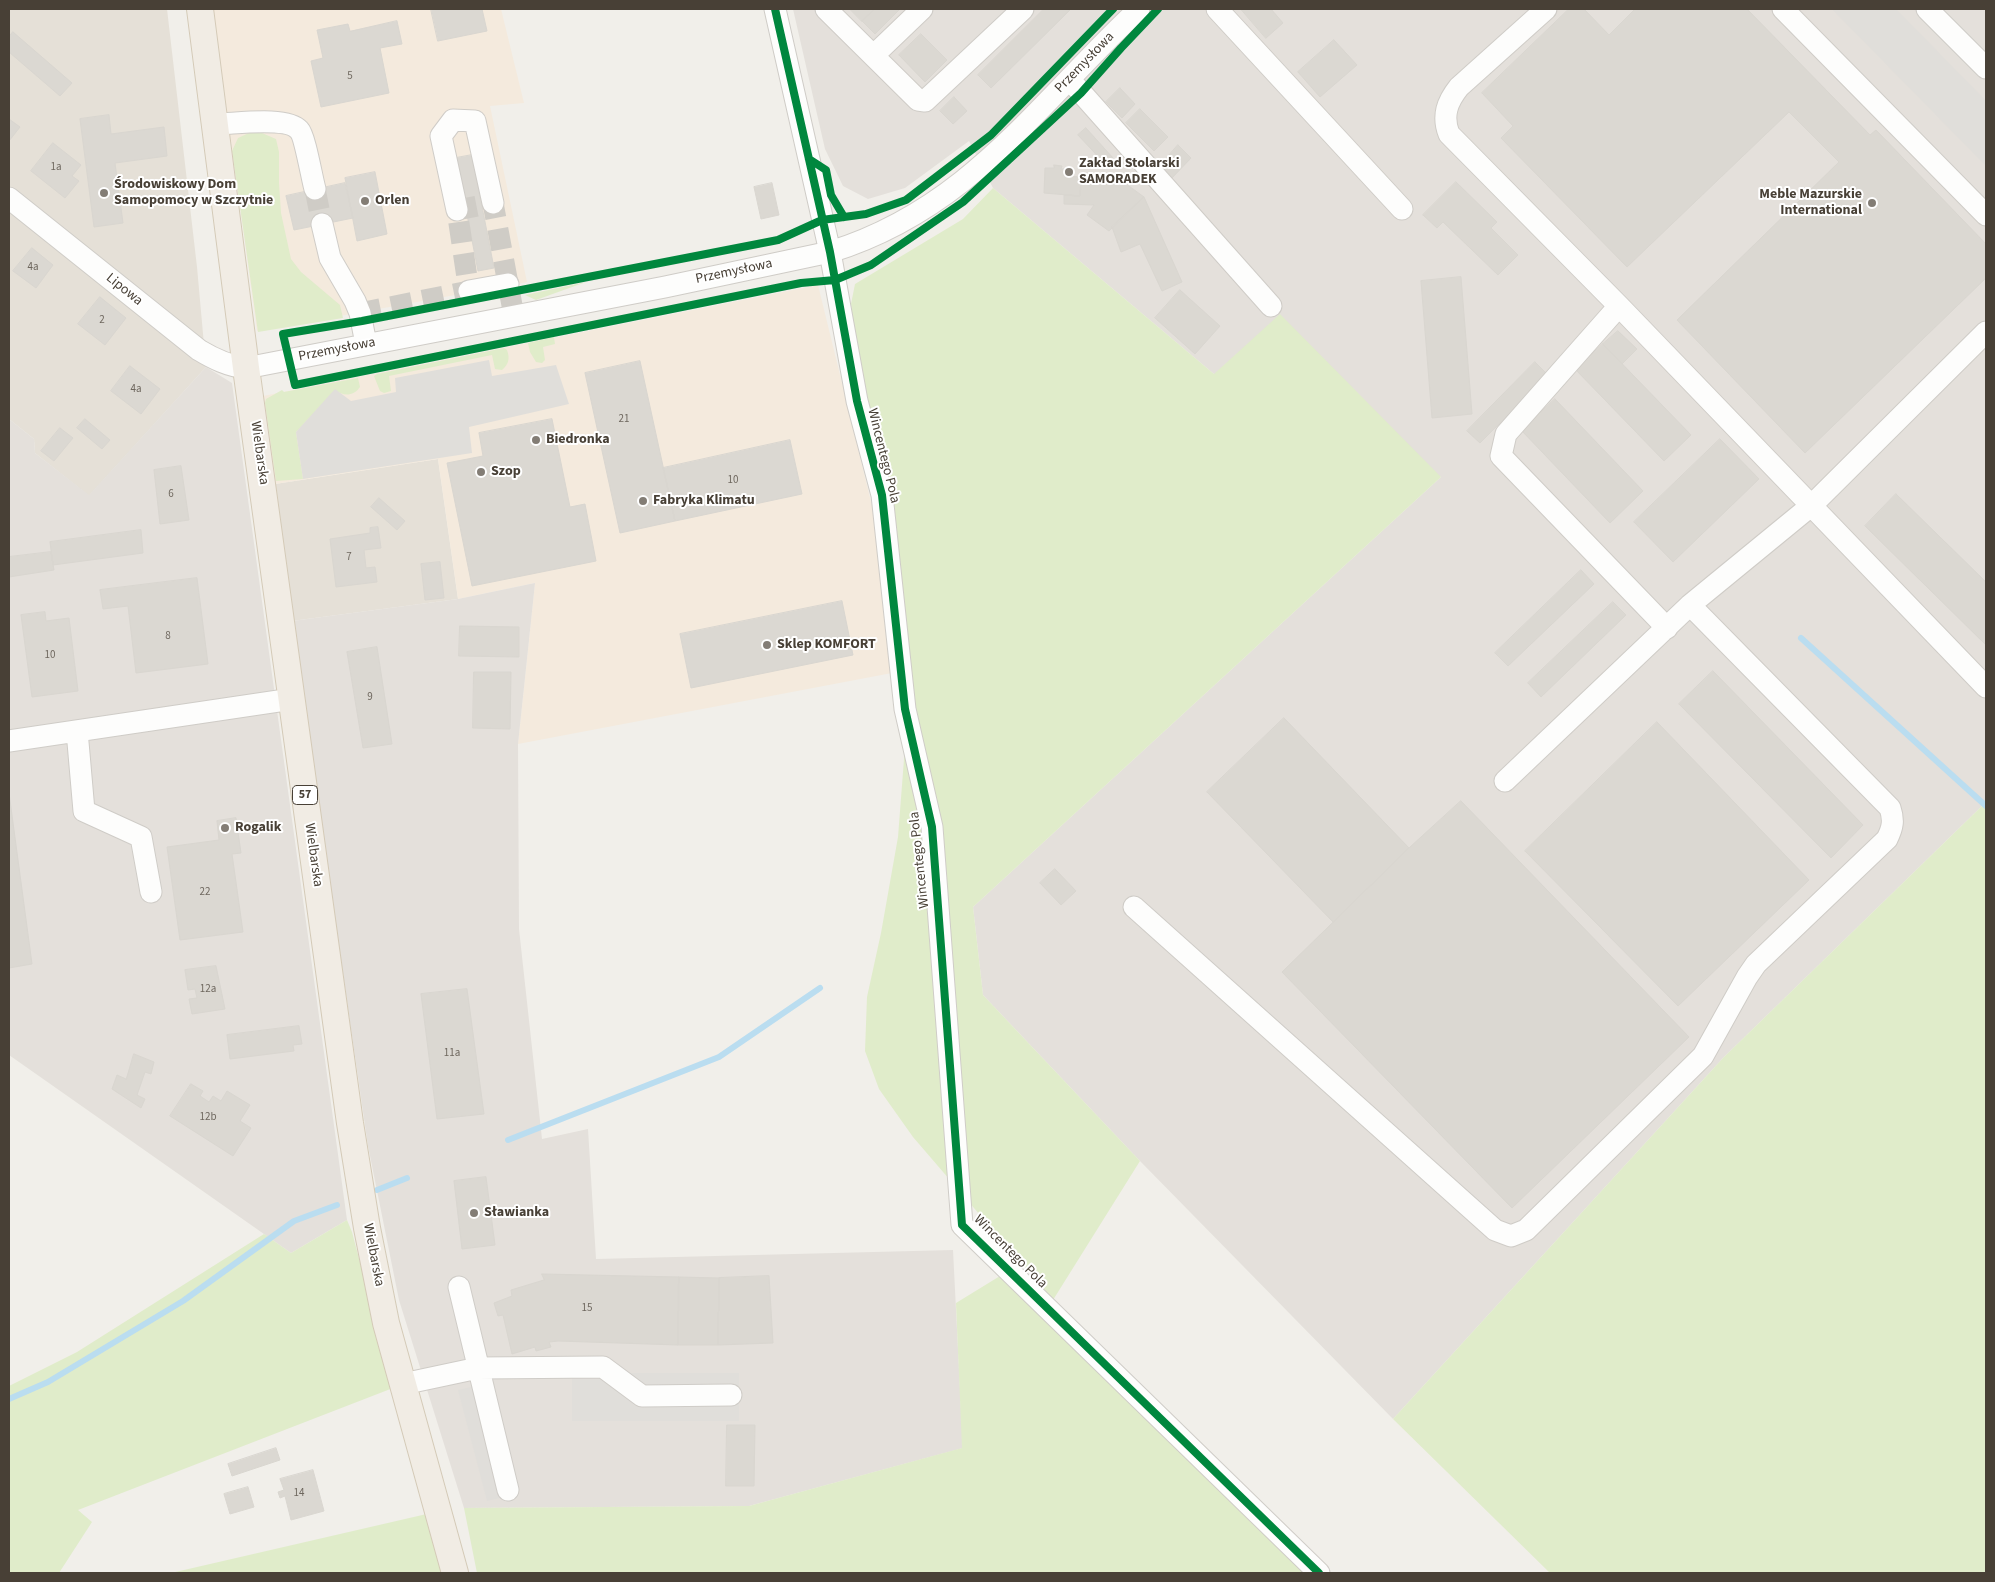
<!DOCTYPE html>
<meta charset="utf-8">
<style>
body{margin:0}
#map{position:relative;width:1995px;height:1582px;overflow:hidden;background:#f1efea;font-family:"Source Sans 3",sans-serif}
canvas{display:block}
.frame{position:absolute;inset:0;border:10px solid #484036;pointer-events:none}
</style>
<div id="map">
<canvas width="1995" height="1582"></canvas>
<div class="frame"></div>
</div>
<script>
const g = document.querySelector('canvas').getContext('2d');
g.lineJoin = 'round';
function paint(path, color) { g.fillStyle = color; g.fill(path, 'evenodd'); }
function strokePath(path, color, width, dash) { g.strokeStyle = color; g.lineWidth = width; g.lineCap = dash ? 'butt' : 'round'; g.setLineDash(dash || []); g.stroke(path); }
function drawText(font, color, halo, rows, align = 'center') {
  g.font = font + ' "Source Sans 3",sans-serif'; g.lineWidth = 4; g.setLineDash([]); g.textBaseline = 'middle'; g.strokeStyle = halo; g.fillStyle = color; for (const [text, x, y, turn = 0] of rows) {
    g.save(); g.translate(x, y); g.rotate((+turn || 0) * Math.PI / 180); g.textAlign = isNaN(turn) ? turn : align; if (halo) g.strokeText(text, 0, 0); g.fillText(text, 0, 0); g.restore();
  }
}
paint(new Path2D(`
 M9,9H167L197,267L206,367L89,496L35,453L34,439L9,419Z
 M438,459L458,599L292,621L275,484Z`), '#e5e0d7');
paint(new Path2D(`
 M213,9H501L524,103L490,106L527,282L257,331Z
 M818,285L874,514L892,673L518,744L535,583L458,599L438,459L275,484L263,396Z`), '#f4eadd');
paint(new Path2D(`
 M793,9H1986V802L1723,1058L1393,1419L1140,1161L983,995L973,907L1441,477L1214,374L993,188L969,141L905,188L868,199L843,186L825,149Z
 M206,367L232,383L347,1220L291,1253L9,1055V419L34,439L35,453L89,495Z
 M535,583L518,744L519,929L542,1139L588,1129L596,1259L953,1250L963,1448L749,1506L464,1508L399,1300L368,1146L292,621L458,599Z`), '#e4e0db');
paint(new Path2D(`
 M249,133H262L276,139L279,152V183L281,213L291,259L301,272L340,305L343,318L258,332L232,151L238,138Z
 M993,188L1214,374L1280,314L1441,477L973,907L983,995L1140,1161L1053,1300L913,1137L879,1089L865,1051L867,997L881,933L898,837L904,759L907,636L863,405L851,304L855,284L963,219Z
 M586,282L536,300L525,295Z
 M554,337L555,344L543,347L545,360L542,363L536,362L530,352L528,343Z
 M504,348L507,350C510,358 509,364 502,370L495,369L492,355L389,376L391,391L384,393L380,391L374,376L377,374Z
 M358,378L360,387C353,397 343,396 335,390L296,432L303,479L276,481L265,403L266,399L282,390L284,392Z
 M1986,802V1573H1550L1393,1419L1723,1058Z
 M347,1220L352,1232L393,1388L78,1510L92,1522L59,1573H9V1386L77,1352L264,1234L291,1253Z
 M1000,1276L1309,1573H477L464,1508L749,1506L962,1448L956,1303Z
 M431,1513L441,1573H171Z`), '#e0ecca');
paint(new Path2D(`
 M1832,9H1896L1986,101V166Z
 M489,360L492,376L556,365L569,404L469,427L472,453L303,479L296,432L335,389L351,401L396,392L395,378Z
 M572,1373H739V1421H572Z
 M488,1383L517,1494L487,1501L458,1390Z`), '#e0deda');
strokePath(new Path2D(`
 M1801,638L1986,806
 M508,1140L719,1057L820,988
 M377,1190L407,1178
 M9,1399L48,1382L183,1301L294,1221L337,1205`), '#baddf0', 6);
const building = new Path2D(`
 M431,9H482L487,31L438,41Z
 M850,9H875L862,21Z
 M875,9H900L875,34L862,21Z
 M1044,9H1071L991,88L978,75Z
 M1241,9H1271L1283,23L1266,38Z
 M1569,9H1584L1609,35L1635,9H1747L1870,135L1876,130L1986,244V278L1805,453L1677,320L1839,162L1789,112L1627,267L1501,138L1513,126L1482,93Z
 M397,21L402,44L380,48L389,93L321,107L311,61L323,58L317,30L348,24L350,31Z
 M13,32L72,83L60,96L9,52V37Z
 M921,34L947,60L925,82L899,55Z
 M1334,40L1357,65L1320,97L1298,72Z
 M1120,88L1135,104L1122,118L1106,102Z
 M954,97L967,111L953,124L940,111Z
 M1140,109L1168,137L1154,151L1126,123Z
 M109,115L111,134L164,127L167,156L115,163L123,223L94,227L80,119Z
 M9,119L20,127L9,141Z
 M1086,128L1113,158L1106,165L1078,135Z
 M53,143L81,165L72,176L79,181L65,198L31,171Z
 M1178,145L1191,158L1171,179L1159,167Z
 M472,155L494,268L478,271L456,158Z
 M1054,165L1062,166L1061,169H1066L1065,176L1081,177L1080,196L1044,193L1045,168H1054Z
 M375,172L387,234L357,241L345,178Z
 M1111,173L1144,197L1109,231L1087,215L1094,205L1064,204V195L1080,196L1081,184L1095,185L1098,181L1103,184Z
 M1456,182L1497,222L1491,228L1518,255L1498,275L1443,222L1437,228L1423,215Z
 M345,183L353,218L294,230L286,196Z
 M772,183L779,215L761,219L754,187Z
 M1144,197L1182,282L1162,291L1140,244L1121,252L1112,227Z
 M32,248L53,265L36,288L13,271Z
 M1461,277L1472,414L1432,418L1421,281Z
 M1180,290L1220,326L1195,354L1155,318Z
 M100,297L126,318L105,345L78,324Z
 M1618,331L1637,349L1622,364L1603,344Z
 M1603,344L1691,435L1664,461L1576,370Z
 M640,361L675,521L620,533L585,373Z
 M1535,362L1548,375L1480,443L1467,431Z
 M130,366L160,389L141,414L111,391Z
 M1555,399L1643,491L1610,523L1522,431Z
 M85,419L110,440L102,449L77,428Z
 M552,419L570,507L585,504L596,561L472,586L447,463L483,456L479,433Z
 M60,428L73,438L54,461L41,451Z
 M1720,439L1759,479L1673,562L1634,522Z
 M790,440L802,494L675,521L663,468Z
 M181,466L189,520L160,524L154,470Z
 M1896,494L1986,582V645L1865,526Z
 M379,498L405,521L397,530L371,507Z
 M378,527L381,548L364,550L366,568L375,567L377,582L336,587L330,539L370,533V528Z
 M141,530L143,553L53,565L50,542Z
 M51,552L54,570L9,577V557Z
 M440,562L444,598L425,600L421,564Z
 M1581,570L1594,584L1508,666L1495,653Z
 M197,578L208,664L136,673L128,606L103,609L100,590Z
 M842,601L853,655L691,688L680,634Z
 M1613,602L1626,615L1541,697L1528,683Z
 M45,612L46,621L69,618L78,691L32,697L21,615Z
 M460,626L519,627V657L459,656Z
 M377,647L392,744L363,748L347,652Z
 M1713,671L1863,825L1831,858L1679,704Z
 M474,672H511L510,729L473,728Z
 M1284,718L1409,848L1333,922L1207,792Z
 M1657,722L1809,880L1678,1006L1525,851Z
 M9,793L32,964L9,968Z
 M1461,801L1689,1037L1512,1208L1282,972L1409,848Z
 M236,818L241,853L232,854L243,932L180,940L167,847L219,840L217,821Z
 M1055,869L1076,891L1061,905L1040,883Z
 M216,966L225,1009L192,1014L189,999L197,998L195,989L188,990L185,970Z
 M467,989L484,1114L437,1119L421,994Z
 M299,1026L302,1044L293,1045L294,1051L230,1059L227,1035Z
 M134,1054L154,1062L151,1074L145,1072L137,1095L145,1099L141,1108L112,1089L117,1075L126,1079Z
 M191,1084L203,1091L200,1096L209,1102L213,1096L221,1101L227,1091L250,1105L240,1121L251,1128L233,1156L170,1116Z
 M486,1177L495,1245L462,1249L454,1181Z
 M542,1274L679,1277L678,1345L558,1341L549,1342L551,1347L536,1351L535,1347L512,1354L503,1315L498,1316L494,1303L512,1296L511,1290L544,1280Z
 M769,1276L773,1343L718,1345L719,1278Z
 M679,1277L719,1278L718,1345H678Z
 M727,1425H755L754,1486H726Z
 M276,1448L280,1460L232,1476L228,1464Z
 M313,1470L324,1511L291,1520L285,1496L280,1498L278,1492L284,1490L280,1479Z
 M248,1487L254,1507L230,1514L224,1494Z`);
paint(building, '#dbd8d2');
strokePath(building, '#d9d6d0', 1);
strokePath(new Path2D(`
 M315,189L322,224
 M360,313L469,291L457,210L493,203L514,316`), '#cfccc6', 21, [21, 11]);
const minor = new Path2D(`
 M775,9L830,252L857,401L882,495L905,709L932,827L962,1225L1319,1573
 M826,9L918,100L925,101L1023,9
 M1217,9L1402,209
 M1546,9L1459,87C1447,102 1442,116 1449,134L1619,306L1986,687
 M1783,9L1986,215
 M1927,9L1986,68
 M874,55L922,9
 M1070,80L1271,306
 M216,124C234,124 287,116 299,130C305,136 312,179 315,189
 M9,198L199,350C214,359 228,366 246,368L665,287L830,252C970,209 1038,103 1139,9
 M457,210L441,136L453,120L475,121L493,203
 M322,224L330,258L355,301L360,313L366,344
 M469,291L508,284
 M1619,306L1506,434L1501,456L1667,628
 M77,731L84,811L141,837L151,892
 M9,741L292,699
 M1505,781L1690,605L1812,505L1986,332
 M1134,907L1495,1230L1511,1236L1526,1230L1703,1056L1747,977L1756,964L1887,839C1893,827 1894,820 1890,808L1690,605
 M459,1287L508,1490
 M403,1384L478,1368L603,1367L642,1396L731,1395`);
const major = new Path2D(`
 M200,9L246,368L350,1123L367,1228L386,1323L455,1573`);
strokePath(minor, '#cfccc7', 23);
strokePath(major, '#d4cab7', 28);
strokePath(minor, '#fdfdfc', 21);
strokePath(major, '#f1ece4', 26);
strokePath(new Path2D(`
 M775,9L830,252L857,401L882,495L905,709L932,827L962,1225L1319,1573
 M1113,9L991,135L906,200L866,214L822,220L778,240L362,321L283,334L295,385L801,283L835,280L871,265L963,202L1081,93L1121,48L1158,9
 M809,159L826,170L831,195L844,217`), '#00873e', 8);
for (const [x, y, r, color] of [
 [1069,172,5,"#837d75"],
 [104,193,5,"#837d75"],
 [365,201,5,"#837d75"],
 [1872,203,5,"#837d75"],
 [536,440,5,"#837d75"],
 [481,472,5,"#837d75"],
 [643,501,5,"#837d75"],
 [767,645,5,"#837d75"],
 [225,828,5,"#837d75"],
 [474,1213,5,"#837d75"]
]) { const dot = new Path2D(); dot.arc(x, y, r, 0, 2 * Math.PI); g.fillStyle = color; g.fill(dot); strokePath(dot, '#fff', 2); }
drawText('11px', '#6e675e', null, [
 ["5",350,77],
 ["1a",56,168],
 ["4a",33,268],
 ["2",102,321],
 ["4a",136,390],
 ["21",624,420],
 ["10",733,481],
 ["6",171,495],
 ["7",349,558],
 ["8",168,637],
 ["10",50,656],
 ["9",370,698],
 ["22",205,893],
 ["12a",208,990],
 ["11a",452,1054],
 ["12b",208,1118],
 ["15",587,1309],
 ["14",299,1494]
]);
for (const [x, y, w] of [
 [305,795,25]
]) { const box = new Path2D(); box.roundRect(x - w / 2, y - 9.5, w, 19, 4); g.fillStyle = '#fff'; g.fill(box); strokePath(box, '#484036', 1); }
drawText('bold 12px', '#484036', null, [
 ["57",305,795]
]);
drawText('14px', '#484036', '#fff', [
 ["Przemysłowa",1085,63,-46],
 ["Przemysłowa",734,272,-12],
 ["Lipowa",124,290,39],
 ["Przemysłowa",337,350,-11],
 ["Wielbarska",259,453,82],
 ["Wincentego Pola",883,456,76],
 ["Wielbarska",313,855,82],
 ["Wincentego Pola",920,860,-96],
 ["Wincentego Pola",1010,1252,45],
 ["Wielbarska",373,1255,79]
]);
drawText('bold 14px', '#484036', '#fff', [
 ["Zakład Stolarski",1079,164],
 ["SAMORADEK",1079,180],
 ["Środowiskowy Dom",114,185],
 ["Samopomocy w Szczytnie",114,201],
 ["Meble Mazurskie",1862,195,"right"],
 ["International",1862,211,"right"],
 ["Orlen",375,201],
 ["Biedronka",546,440],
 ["Szop",491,472],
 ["Fabryka Klimatu",653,501],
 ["Sklep KOMFORT",777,645],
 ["Rogalik",235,828],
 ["Sławianka",484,1213]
], 'left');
</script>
